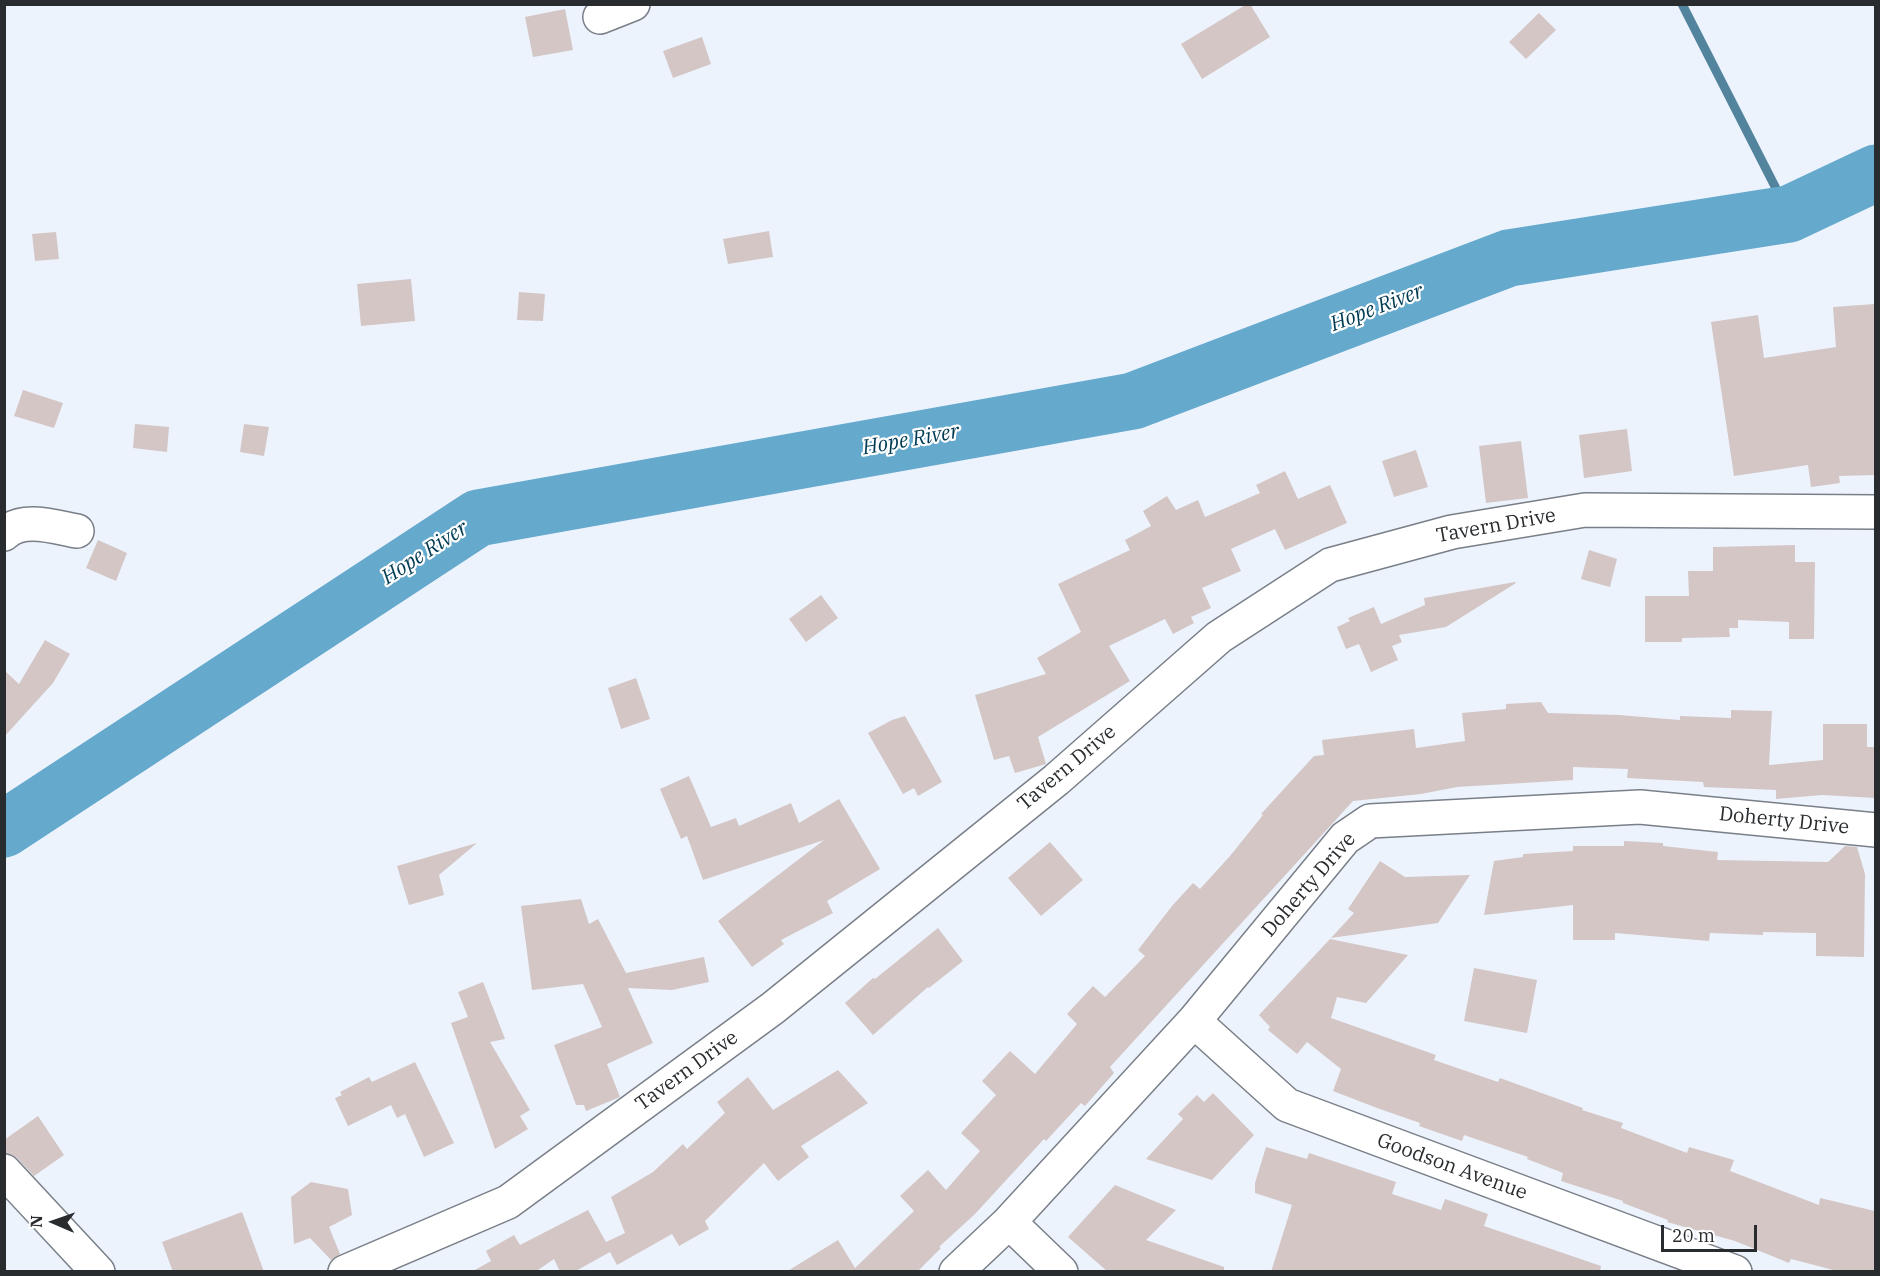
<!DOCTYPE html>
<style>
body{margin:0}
#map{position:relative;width:1880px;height:1276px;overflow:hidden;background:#edf3fd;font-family:"IBM Plex Serif",serif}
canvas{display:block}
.frame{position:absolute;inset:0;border:6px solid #292c2f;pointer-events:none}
.north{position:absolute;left:24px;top:1192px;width:60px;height:60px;-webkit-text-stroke:4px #fff;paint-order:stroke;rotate:272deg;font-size:16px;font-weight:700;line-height:24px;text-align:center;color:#292c2f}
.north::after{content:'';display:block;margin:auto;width:21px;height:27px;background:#292c2f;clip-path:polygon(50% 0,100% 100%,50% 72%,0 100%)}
.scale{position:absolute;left:1661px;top:1225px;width:96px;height:27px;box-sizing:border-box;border:3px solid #292c2f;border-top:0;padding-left:8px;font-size:18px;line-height:21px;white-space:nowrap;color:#292c2f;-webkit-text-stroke:4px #fff;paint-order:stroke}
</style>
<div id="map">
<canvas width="1880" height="1276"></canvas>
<div class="frame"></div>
<div class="north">N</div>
<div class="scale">20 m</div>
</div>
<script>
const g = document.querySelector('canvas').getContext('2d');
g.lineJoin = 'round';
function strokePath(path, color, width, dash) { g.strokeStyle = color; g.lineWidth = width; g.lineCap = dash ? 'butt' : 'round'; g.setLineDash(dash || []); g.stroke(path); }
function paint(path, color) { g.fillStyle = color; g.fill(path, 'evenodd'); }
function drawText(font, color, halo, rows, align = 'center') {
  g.font = font + ' "IBM Plex Serif",serif'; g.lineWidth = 4.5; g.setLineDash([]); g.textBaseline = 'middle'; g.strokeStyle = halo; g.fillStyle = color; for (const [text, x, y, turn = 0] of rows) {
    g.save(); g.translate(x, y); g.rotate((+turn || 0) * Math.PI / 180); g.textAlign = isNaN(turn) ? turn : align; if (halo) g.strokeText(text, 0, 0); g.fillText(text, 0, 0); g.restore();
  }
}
strokePath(new Path2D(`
 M1682,4L1789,214`), '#53849e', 9);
strokePath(new Path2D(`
 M4,829L478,518L1133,401L1509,258L1789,214L1876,173`), '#65a9cd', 57);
paint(new Path2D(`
 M1247,4H1250L1270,37L1202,79L1181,44Z
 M565,9L573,50L533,57L525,17Z
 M1539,13L1556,30L1526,59L1509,42Z
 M702,37L711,64L673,78L663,51Z
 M769,231L773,257L728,264L723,239Z
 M56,232L59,259L35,261L32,234Z
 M411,279L415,321L361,326L357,284Z
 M519,292L545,294L543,321L517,320Z
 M1875,304V475L1839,476L1840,483L1811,487L1808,465L1734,476L1711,322L1758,315L1764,358L1836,347L1833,307Z
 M23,390L63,403L54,428L14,416Z
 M135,424L169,427L167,452L133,448Z
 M244,424L269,427L264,456L240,452Z
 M1627,429L1632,471L1584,478L1579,435Z
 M1521,441L1528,498L1486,503L1479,446Z
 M1416,450L1428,487L1394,497L1382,461Z
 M1285,471L1298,499L1330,485L1347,523L1285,550L1275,529L1231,549L1241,571L1202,588L1211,608L1191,617L1194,623L1173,634L1165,619L1109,646L1130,681L1038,737L1046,764L1015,773L1009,756L994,760L975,695L1046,674L1037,658L1081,632L1058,584L1130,550L1125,540L1151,526L1143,511L1167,496L1176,510L1198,500L1205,517L1260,493L1256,485Z
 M98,540L127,553L116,581L86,568Z
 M1795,545V562H1815L1814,639H1789V622L1738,620V628H1729L1730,637L1682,638V642H1645V596H1689L1688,571H1713V547Z
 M1589,550L1617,559L1610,587L1581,579Z
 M1515,582L1516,583L1446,627L1399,635L1402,642L1392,646L1398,660L1371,672L1359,644L1346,649L1337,627L1350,621L1348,618L1374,607L1381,624L1425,605L1424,598Z
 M821,595L838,618L806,642L789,619Z
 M45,640L70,654L53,683L4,737V670L19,684Z
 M636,678L650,719L621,729L608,688Z
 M1541,702L1548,713L1619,715L1680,720V716L1731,718V710L1772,711L1769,765L1823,760V724H1867V747H1875V798L1822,795L1776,799V790L1704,787L1703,782L1627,778L1628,769L1573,767V780L1457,787L1421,794L1353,801L1110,1067L1114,1073L1085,1106L1081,1103L1046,1141L1044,1139L975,1214L939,1247L941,1248L917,1272H786L838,1240L855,1268L914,1211L900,1196L928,1170L946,1190L980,1151L961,1133L996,1095L982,1081L1010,1051L1035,1074L1077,1024L1067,1014L1093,986L1105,997L1145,956L1138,950L1172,906L1193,883L1200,889L1230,856L1263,815L1261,814L1314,756L1324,755L1322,740L1414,729L1416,748L1465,741L1462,713L1506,709V704Z
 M905,716L942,782L918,796L914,788L903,794L868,733L892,720Z
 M689,776L711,827L736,818L739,826L791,803L799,823L839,799L880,869L827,901L833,913L781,940L784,944L752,967L718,921L824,840L703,880L687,836L681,839L660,789Z
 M1624,841L1663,843V846L1718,852L1717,860L1828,862L1845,846L1857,847L1865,874L1864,957L1816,956V933L1763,932V935L1710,933L1709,941L1615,933V940H1573V905L1484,915L1494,861L1523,857V854L1573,851V846H1624Z
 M1050,842L1083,880L1041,916L1008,878Z
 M477,843L439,875L444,895L409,905L397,866Z
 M1380,861L1405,877L1470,875L1438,923L1331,938L1354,913L1348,909Z
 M581,899L589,924L598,919L626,973L704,957L709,982L672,990L628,988L653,1043L607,1064L620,1097L586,1111L584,1105H576L554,1045L602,1027L583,984L532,990L521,906Z
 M938,928L963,961L929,988L928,987L873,1035L845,1003L873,978L875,979Z
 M1330,939L1408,955L1366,1003L1337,997L1331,1018L1436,1055L1434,1060L1498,1082L1500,1078L1583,1108L1582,1110L1623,1123L1621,1128L1687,1153L1689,1147L1734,1160L1730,1171L1819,1205L1820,1198L1875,1211V1272H1841L1791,1259L1789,1263L1735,1241L1667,1222L1668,1220L1623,1203V1201L1561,1181L1563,1173L1527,1159L1528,1157L1464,1135L1462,1141L1419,1126L1420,1123L1377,1108L1333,1091L1341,1069L1307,1042L1297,1054L1268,1030L1270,1027L1259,1015Z
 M1474,968L1537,980L1527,1033L1464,1021Z
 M483,982L505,1039L490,1042L530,1110L520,1116L528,1129L495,1149L451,1023L468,1017L458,992Z
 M415,1062L454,1143L424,1157L405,1114L397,1118L391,1105L348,1126L335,1098L342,1095L340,1092L369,1077L372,1082Z
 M838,1070L868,1103L801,1146L809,1157L778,1181L764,1163L705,1221L709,1229L679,1246L672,1234L617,1265L610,1252L574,1272H560L554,1259L535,1272H471L491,1261L486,1251L514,1235L520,1245L588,1210L606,1242L625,1233L611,1197L653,1172L683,1144L687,1149L725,1113L717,1102L748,1077L773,1110Z
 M1213,1093L1254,1135L1212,1180L1146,1159L1183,1119L1178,1114L1197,1095L1204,1102Z
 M38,1116L64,1155L34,1176L17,1158L5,1153L4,1140Z
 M1266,1147L1307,1159L1309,1153L1396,1182L1392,1194L1441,1210L1445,1199L1488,1214L1484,1226L1601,1266L1600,1272H1271L1292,1205L1255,1193V1183Z
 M311,1182L348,1189L352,1215L329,1227L340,1254L331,1260L310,1238L294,1244L291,1197Z
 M1115,1185L1176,1210L1146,1240L1224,1267V1272H1108L1068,1237Z
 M242,1212L264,1272H173L162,1242Z`), '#d3c6c5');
const minor = new Path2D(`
 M600,17L633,4
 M4,534C22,516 55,527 77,531
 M1194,1021L1287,1105L1735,1272
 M4,1171L98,1272
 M1009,1222L1061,1272
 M345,1272L508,1202L773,1008L1056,780L1219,637L1330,565L1452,532L1585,510L1876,512
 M956,1272L1009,1222L1194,1021L1345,838L1370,821L1640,807L1876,830`);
strokePath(minor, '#797f87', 36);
strokePath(minor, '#fff', 33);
drawText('20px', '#292c2f', '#fff', [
 ["Tavern Drive",1496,526,-10],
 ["Tavern Drive",1067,768,-40],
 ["Doherty Drive",1784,821,6],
 ["Doherty Drive",1309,885,-49],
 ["Tavern Drive",687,1071,-36],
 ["Goodson Avenue",1452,1167,20]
]);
drawText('italic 21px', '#003b54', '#fff', [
 ["Hope River",1377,308,-21],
 ["Hope River",911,440,-10],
 ["Hope River",425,553,-33]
]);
</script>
